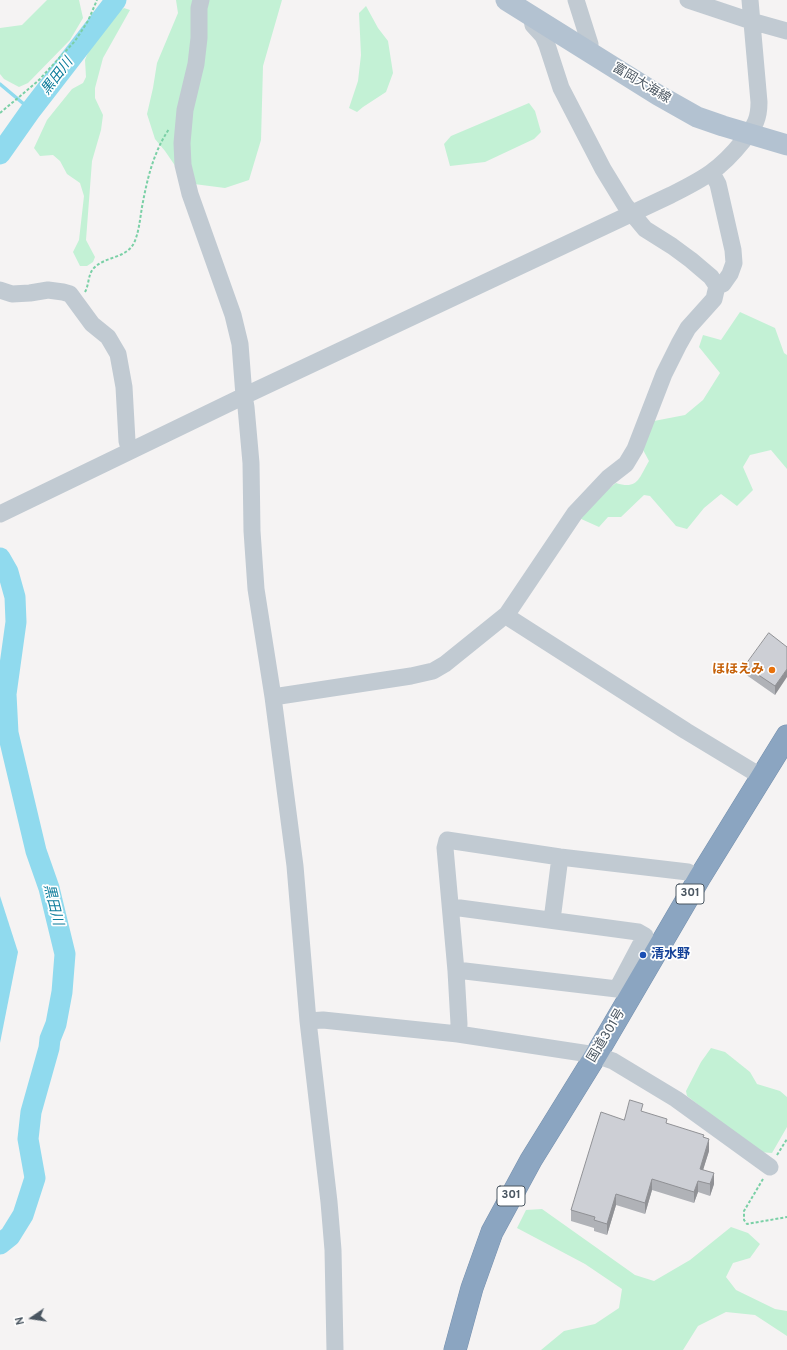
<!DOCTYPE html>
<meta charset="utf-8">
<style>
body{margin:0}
#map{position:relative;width:787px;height:1350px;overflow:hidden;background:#f5f3f3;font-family:Overpass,sans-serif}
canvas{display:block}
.north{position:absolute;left:12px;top:1298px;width:40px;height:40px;-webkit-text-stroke:3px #fff;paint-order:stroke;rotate:257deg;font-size:11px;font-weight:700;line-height:16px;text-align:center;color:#4a5661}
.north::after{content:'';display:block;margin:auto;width:14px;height:18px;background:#4a5661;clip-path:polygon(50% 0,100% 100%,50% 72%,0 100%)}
</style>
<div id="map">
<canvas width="787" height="1350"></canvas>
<div class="north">N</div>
</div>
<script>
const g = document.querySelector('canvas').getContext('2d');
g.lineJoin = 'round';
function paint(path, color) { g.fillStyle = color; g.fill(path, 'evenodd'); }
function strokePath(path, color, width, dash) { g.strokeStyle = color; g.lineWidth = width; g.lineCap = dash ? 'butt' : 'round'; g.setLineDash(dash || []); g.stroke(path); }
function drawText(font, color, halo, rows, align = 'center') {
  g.font = font + ' Overpass,"Noto Sans JP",sans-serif'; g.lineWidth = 3.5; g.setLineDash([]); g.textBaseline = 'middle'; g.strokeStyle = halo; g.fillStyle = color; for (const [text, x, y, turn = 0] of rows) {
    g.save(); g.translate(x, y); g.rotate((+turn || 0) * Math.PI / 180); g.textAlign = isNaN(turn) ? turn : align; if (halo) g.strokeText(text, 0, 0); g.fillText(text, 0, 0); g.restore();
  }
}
paint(new Path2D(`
 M47,0H79L83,18L70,40L28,83L19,87L4,79L0,74V28L22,25Z
 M176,0H282L263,66L261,140L249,180L225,188L194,184L176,167L165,151L155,139L147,114L153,88L157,63L178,13Z
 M366,6L378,28L388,41L393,73L386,92L363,107L357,112L349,108L358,81L361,55L359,13Z
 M124,8L130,10L103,58L95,88V98L103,115L101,130L92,161L86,240L95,257L93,262L87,266H80L73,252L79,240L84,196L80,183L67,174L60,161L53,155L40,156L34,148L47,120L72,89L83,83L86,77L85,60L91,45L113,16Z
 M529,103L535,111L541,132L534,139L485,162L450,166L444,144L451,136Z
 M740,312L775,328L784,353L787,355V469L771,450L750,455L743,467L753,490L737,506L721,494L704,508L687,529L676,526L650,496L644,495L621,517H608L599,527L579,518L596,498L616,483C638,490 639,478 649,461L642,448L654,421L685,415L703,400L720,373L699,347L703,335L721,340Z
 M711,1048L725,1052L750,1072L757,1084L780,1091L787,1097V1127L772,1153L759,1152L687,1096L686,1091L701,1062Z
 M542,1209L635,1275L654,1281L690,1260L731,1227L748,1233L760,1244L750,1258L733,1263L726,1277L736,1290L775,1309L787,1311V1336L755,1315L726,1312L698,1326L683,1350H541L564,1331L595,1324L619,1308L622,1289L585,1264L517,1228L526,1210Z`), '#c3f1d5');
paint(new Path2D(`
 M0,896L18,952L0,1043Z`), '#90daee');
strokePath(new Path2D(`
 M0,84L31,110`), '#90daee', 3.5);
strokePath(new Path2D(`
 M0,154L31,110L116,0
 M0,558L8,572L15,597L16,622L6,694L8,733L36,851L49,888L65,954L62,992L56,1024L50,1039L49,1048L31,1112L28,1139L35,1178L23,1215L10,1236L0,1244`), '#90daee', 21);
const highway = new Path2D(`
 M455,1350L472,1288L492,1232L531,1160L596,1055L700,877L787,736`);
strokePath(highway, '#7690ad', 23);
strokePath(new Path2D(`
 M0,113L38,81L75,41L88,21L97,0
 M85,292C89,285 88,275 93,269C104,256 126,259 134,243C139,232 140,219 142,207C147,180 153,153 169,129
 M777,1155L787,1139
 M763,1179L744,1211V1220L747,1224L787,1217`), '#7ad0a6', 2, [3, 2]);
strokePath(new Path2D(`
 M201,0L199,8V38L196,64L185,110L182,143L183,165L190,194L233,315L240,344L244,396L246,407L251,463L252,531L256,589L273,697L295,866L308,1021L329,1202L333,1250L335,1350
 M576,0L590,44L589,52
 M688,0L751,21L787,31
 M712,173L718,184L733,250L734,263L730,274L723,284L717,286
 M0,290L12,294L30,293L48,290L63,292L70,294L92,324L108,337L118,354L124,387L127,441L130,451
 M0,514L244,396L671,195C703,179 720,170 743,141C754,126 759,121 759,102L750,0
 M507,614L511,619L686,731L762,777
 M273,697L411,676L433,671L445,664L507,614L575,513L608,478L626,464L635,449L664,374L679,344L688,328L714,299L717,286L711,277L691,260L672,246L645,229L625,205L603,169L561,88L547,45L543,36L533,25L531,15
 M451,909L460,908L638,932L645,936L617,989L465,971H456
 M552,920L560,857
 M308,1021L323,1020L458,1034L596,1055L613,1061L676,1099L770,1167
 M458,1034L459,1024L456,971L445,848L447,840L560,857L688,872L700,877`), '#c1cad2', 17);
strokePath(new Path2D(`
 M506,0L658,95L697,117L723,126L787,145`), '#b3c2d1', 21);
strokePath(highway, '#8ba5c1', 22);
paint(new Path2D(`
 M787,647L775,695L745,674V666Z
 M643,1112L667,1124L704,1138L709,1151L703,1169L714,1184L710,1196L698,1192L694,1203L652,1190L645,1214L616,1205L607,1235L594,1231V1228L571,1221V1210Z`), '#b0b2b7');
paint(new Path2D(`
 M787,669V677L775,695V686Z
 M709,1139V1151L700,1180V1169Z
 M714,1173V1184L710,1196V1184Z
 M652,1179V1190L645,1214V1203Z
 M698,1181V1192L694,1203V1192Z
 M616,1194V1205L607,1235V1224Z`), '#909195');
const building = new Path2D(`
 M769,633L787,647V669L775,686L745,666Z
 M630,1100L643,1104L641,1111L667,1119L666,1123L704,1135L703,1137L709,1139L700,1169L714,1173L710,1184L698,1181L694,1192L652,1179L645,1203L616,1194L607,1224L594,1220L595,1217L571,1210L601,1112L624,1120Z`);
paint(building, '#cdcfd5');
strokePath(building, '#909195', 1);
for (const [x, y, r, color] of [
 [772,670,4,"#e8710a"],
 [643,955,4,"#1a4fb4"]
]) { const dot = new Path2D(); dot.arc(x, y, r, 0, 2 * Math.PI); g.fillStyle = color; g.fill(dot); strokePath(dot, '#fff', 1.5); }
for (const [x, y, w] of [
 [690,894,28],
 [511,1196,28]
]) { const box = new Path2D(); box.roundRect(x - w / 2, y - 10, w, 20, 3); g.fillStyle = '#fff'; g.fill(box); strokePath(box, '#4a5661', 1); }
drawText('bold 12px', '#4a5661', null, [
 ["301",690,894],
 ["301",511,1196]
]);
drawText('13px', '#4a5661', '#fff', [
 ["富岡大海線",641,84,31],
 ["国道301号",607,1036,-59]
]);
drawText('bold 13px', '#c56008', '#fff', [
 ["ほほえみ",764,670]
], 'right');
drawText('bold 13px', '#164399', '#fff', [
 ["清水野",651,955]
], 'left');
drawText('italic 14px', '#0c7c9b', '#fff', [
 ["黒田川",58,77,-53],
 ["黒田川",52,905,76]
]);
</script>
